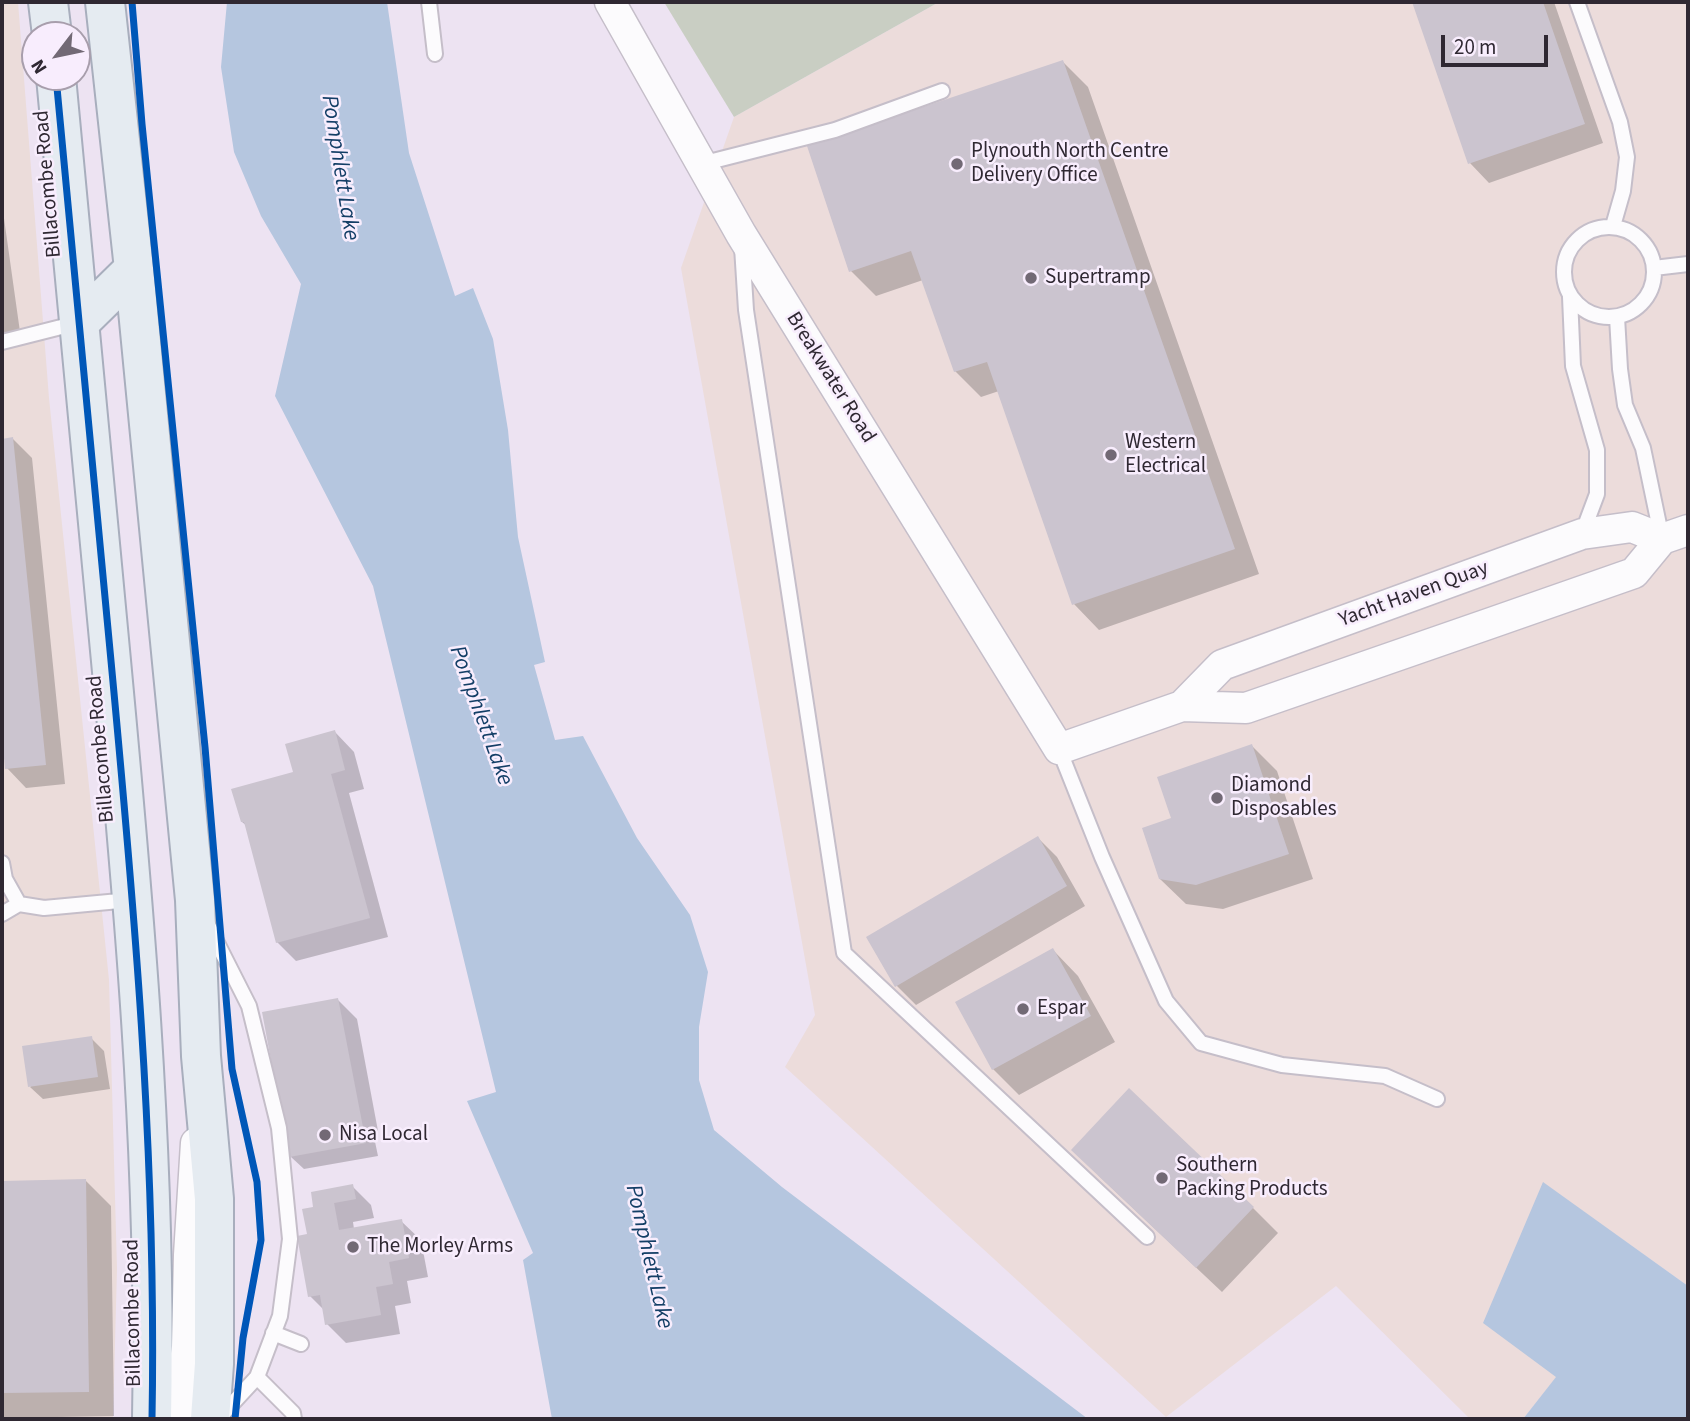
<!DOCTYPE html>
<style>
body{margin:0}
#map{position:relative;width:1690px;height:1421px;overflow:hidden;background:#ede3f2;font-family:"Source Sans 3",sans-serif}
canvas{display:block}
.frame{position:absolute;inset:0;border:4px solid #2f2832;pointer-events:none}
.north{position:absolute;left:21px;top:21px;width:70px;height:70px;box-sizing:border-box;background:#f8edfd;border:2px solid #a89eac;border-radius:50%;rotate:238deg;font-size:19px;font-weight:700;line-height:28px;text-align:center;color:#2f2832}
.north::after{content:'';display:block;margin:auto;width:24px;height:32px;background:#726975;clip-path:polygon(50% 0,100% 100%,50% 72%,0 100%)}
.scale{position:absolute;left:1441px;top:35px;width:107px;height:32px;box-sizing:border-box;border:4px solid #2f2832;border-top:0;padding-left:9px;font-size:21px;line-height:24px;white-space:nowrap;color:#2f2832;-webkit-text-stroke:5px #f8edfd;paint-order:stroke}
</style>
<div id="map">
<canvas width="1690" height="1421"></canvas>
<div class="frame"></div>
<div class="north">N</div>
<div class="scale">20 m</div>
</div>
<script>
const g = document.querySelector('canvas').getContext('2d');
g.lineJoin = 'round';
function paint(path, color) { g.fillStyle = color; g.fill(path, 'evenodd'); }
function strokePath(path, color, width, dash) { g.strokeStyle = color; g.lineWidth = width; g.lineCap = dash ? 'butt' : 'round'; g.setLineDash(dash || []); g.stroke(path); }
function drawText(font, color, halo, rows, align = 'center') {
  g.font = font + ' "Source Sans 3",sans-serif'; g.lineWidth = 5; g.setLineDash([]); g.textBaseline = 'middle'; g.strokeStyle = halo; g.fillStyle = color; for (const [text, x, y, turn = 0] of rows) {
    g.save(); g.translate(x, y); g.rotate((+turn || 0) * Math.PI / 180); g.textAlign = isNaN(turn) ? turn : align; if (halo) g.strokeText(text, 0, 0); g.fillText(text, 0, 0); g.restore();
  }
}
paint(new Path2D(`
 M2,2H18L49,398L109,980L117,1269L113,1419H2Z`), '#ebdcda');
paint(new Path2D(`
 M939,2H1688V1286L1543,1183L1557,1377L1523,1419H1470L1336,1286L1166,1417L785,1067L815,1015L681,268L734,117Z`), '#ecdcdb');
paint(new Path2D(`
 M664,2H939L734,117Z`), '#c9cec3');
paint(new Path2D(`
 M227,2H387L409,153L455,296L473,288L493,339L508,430L518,537L545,662L534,665L555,740L583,736L637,838L690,915L708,972L699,1027V1080L714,1130L782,1187L1088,1419H552L523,1260L533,1253L467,1101L496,1092L373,586L275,396L301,284L261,216L234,152L221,67Z
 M1543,1182L1688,1286V1419H1523L1556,1377L1483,1323Z`), '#b5c6df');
paint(new Path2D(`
 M1414,2H1554L1603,143L1489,183L1470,163Z
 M1063,62L1088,87L1259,574L1099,630L1074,604L999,391L981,397L955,371L923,280L876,296L851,271Z
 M2,204L21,339H2Z
 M13,439L32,458L65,784L26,788L7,768L2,719V440Z
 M335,732L354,752L364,789L349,793L388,937L296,961L277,942L247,826L242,822L295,773Z
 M1252,746L1277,771L1313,879L1223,909L1186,904L1160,879L1173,819Z
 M1038,838L1057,857L1085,906L916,1005L897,986L869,938Z
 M1053,950L1078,976L1115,1042L1019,1095L993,1069L957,1003Z
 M338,1000L357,1019L378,1131L373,1132L378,1156L304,1169L291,1157Z
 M91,1038L104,1051L110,1089L43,1099L30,1087Z
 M1098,1175L1253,1208L1278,1233L1222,1292Z
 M86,1181L111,1206L114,1416L2,1418V1182Z
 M352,1186L371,1205L374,1218L353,1222L354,1229L401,1221L421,1240L428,1277L407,1281L411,1303L395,1306L400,1334L346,1343L327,1324L324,1310L310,1296L309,1235L315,1208Z`), '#0003');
paint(new Path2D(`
 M1412,2H1543L1585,124L1468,164Z
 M1063,60L1235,549L1072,605L987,362L954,372L911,251L849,272L807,146Z
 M13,437L46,765L5,769L2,736V439Z
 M335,730L345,770L331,774L370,918L276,943L244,822H241L231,789L293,772L285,744Z
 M1252,744L1289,854L1196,885L1159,879L1142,828L1171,818L1157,777Z
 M1038,836L1067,886L895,987L866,937Z
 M1053,948L1091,1016L992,1070L955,1002Z
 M338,998L366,1143L289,1157L262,1012Z
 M92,1036L98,1077L28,1087L22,1046Z
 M1129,1088L1254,1207L1196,1268L1071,1150Z
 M86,1179L89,1392L2,1393V1181Z
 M353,1184L356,1199L334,1203L339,1230L402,1219L409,1258L389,1262L393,1284L376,1287L381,1315L325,1325L320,1295L308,1297L297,1236L307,1234L302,1209L313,1207L311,1192Z`), '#cbc4cf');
const lane = new Path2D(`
 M429,2L435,54
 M1577,2L1620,122L1627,157L1623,191L1613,226
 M701,164L835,130L942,91
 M1564 272a45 45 0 1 1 90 0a45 45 0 1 1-90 0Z
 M742,247L746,310L844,953L1147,1237
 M1654,268L1688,264
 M1570,297L1573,366L1597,450V494L1582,534
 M1617,317L1620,369L1625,405L1643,448L1662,539
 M2,342L77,323
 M1059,749L1102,857L1166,1001L1201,1043L1282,1065L1385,1076L1437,1099
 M2,863L5,879L19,904
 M2,914L19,904L44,908L130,900
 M207,923L249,1006L279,1128L290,1239L280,1316L257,1377L219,1418
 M273,1333L301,1344
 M257,1377L293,1413L294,1419`);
const street = new Path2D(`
 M610,2L741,234L1059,749L1182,706L1246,708L1491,623L1634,573L1662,539L1688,530
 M1182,706L1222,665L1582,534L1632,527L1662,539
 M177,1419L187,1347L189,1255L196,1143`);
const primary = new Path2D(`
 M48,2L52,35
 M105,2L134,269L195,900L201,1056L214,1199V1364L210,1419
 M56,77C74,261 90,445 108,629C133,892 157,1155 152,1419
 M79,323L134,269`);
strokePath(lane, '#c5bec9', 18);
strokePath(street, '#c5bec9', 33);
strokePath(primary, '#a8aebd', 42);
strokePath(lane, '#fcfbfd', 14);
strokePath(street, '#fcfbfd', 30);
strokePath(primary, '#e5ebf1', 38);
strokePath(new Path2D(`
 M132,2L142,124L205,747L232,1069L257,1182L261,1240L243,1338L235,1419
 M56,77C74,261 90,445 108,629C133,892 157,1155 152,1419`), '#0057b8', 7);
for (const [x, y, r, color] of [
 [957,164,7,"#726975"],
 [1031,278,7,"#726975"],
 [1111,455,7,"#726975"],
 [1217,798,7,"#726975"],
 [1023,1009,7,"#726975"],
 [325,1135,7,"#726975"],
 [1162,1178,7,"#726975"],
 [353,1247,7,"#726975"]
]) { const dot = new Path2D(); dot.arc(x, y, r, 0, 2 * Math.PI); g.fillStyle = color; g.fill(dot); strokePath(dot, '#f8edfd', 2.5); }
drawText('21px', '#2f2832', '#f8edfd', [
 ["Plynouth North Centre",971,152],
 ["Delivery Office",971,176],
 ["Supertramp",1045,278],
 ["Western",1125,443],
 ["Electrical",1125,467],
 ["Diamond",1231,786],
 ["Disposables",1231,810],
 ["Espar",1037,1009],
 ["Nisa Local",339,1135],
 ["Southern",1176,1166],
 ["Packing Products",1176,1190],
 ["The Morley Arms",367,1247]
], 'left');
drawText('21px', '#2f2832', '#f8edfd', [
 ["Billacombe Road",49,184,-95],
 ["Breakwater Road",830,378,58],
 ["Yacht Haven Quay",1414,595,-20],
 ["Billacombe Road",102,749,-95],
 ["Billacombe Road",134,1313,-91]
]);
drawText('italic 23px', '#133e66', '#f8edfd', [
 ["Pomphlett Lake",339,168,81],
 ["Pomphlett Lake",480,716,70],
 ["Pomphlett Lake",648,1257,77]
]);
</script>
